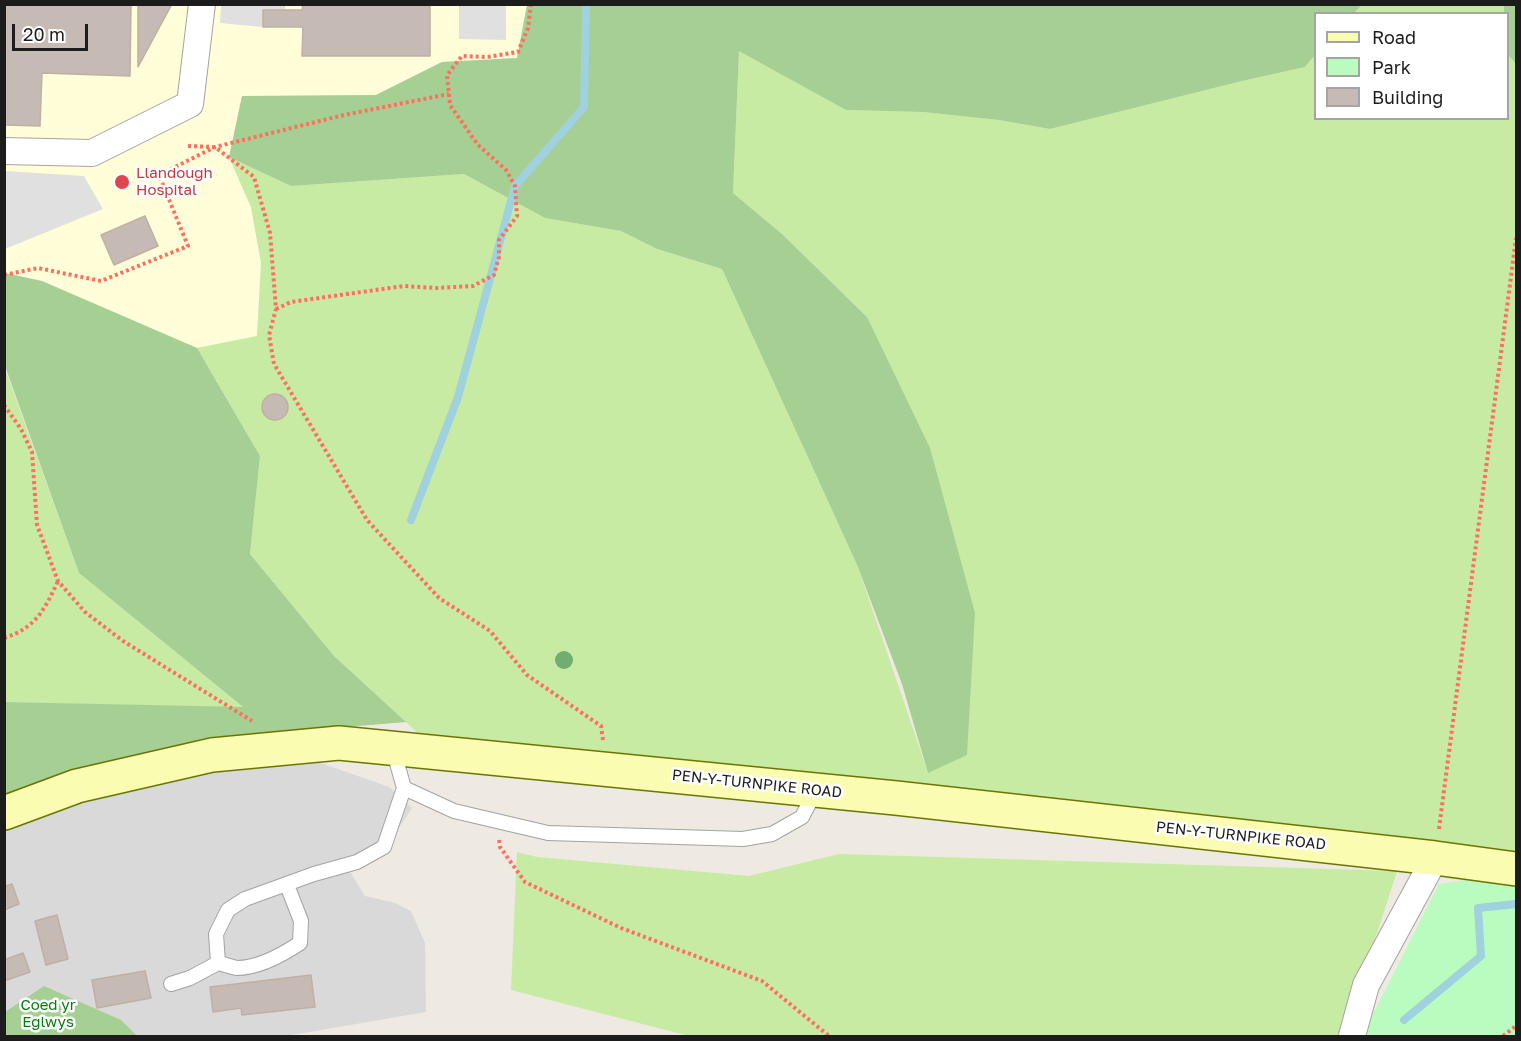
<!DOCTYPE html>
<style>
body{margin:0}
#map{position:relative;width:1521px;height:1041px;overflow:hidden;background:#eee9e1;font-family:"Golos Text",sans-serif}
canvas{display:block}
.frame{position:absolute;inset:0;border:6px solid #1c1c1c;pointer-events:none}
.legend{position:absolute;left:1314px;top:12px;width:195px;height:108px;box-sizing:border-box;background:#fff;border:2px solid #a4a4a4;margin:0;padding:8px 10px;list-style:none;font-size:18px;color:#1c1c1c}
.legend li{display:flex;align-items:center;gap:12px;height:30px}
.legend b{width:30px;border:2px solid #a4a4a4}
.scale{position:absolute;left:12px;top:24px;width:76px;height:27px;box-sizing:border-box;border:3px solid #1c1c1c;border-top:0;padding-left:8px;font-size:18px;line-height:21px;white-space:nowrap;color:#1c1c1c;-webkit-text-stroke:4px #fff;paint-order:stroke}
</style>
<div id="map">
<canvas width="1521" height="1041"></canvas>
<div class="frame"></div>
<ul class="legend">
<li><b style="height:8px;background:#f9fcb1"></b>Road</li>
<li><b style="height:16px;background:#bafbbf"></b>Park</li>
<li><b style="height:16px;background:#c6bbb4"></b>Building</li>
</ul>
<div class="scale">20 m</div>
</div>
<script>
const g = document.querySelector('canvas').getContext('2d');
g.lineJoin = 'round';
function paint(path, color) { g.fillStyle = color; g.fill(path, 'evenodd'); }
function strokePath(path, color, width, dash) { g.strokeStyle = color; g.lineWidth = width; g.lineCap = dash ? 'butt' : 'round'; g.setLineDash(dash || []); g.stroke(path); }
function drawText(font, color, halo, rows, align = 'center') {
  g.font = font + ' "Golos Text",sans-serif'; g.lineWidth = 5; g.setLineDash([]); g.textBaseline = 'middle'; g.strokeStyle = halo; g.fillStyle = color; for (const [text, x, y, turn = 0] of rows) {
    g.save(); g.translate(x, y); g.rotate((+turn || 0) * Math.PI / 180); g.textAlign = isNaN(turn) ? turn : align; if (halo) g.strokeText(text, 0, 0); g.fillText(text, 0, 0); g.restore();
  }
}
paint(new Path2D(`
 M321,763L389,787L412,808L396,832L366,853L344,862L365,896L395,903L411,911L425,943L426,1012L286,1036H51L5,1014L4,819L81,793L210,773Z`), '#dad9d9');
paint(new Path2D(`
 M5,5H527L517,58L442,62L376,95L242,96L229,157L251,207L261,263L257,336L197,348L42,281L5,273Z`), '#fffed9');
paint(new Path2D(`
 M1362,5L1504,4V13H1354Z
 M739,50L846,110L923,112L999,120L1050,129L1242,81L1305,67L1315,55L1316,118H1508V55L1516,64V857L421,736L334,656L250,554L260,456L197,348L257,336L261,263L251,207L229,157L291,186L464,174L545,218L621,231L657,249L722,269L858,567L928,773L867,317L782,234L733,193Z
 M4,366L79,573L244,708L5,702Z
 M517,852L537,857L749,876L839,854L1397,871L1344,1036H689L511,990Z`), '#c8eba4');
paint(new Path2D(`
 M527,5H1362L1354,13L1316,14L1315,55L1305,67L1242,81L1050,129L999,120L923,112L846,110L739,51L733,193L782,234L867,317L930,448L975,613L967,755L928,773L902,684L858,567L722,269L657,249L621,231L545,218L464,174L291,186L229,157L242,96L376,95L442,62L517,58Z
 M1504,5H1516V64L1508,55V14L1504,13Z
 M5,273L42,281L197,348L260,456L250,554L334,656L406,722L201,739L5,802V702L243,707L79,573L5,366Z
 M44,986L121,1020L137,1036H7L5,1034V1012Z`), '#a6cf93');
paint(new Path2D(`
 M1486,877L1516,885V1036H1362L1439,884Z`), '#bafbbf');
paint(new Path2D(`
 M221,5H285V10L263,27L241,25L220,23Z
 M459,5H506V40L459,39Z
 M5,171L84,176L103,209L5,249Z`), '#e0e0e0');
strokePath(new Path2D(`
 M411,520L458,397L515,186L584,107L586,4
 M1404,1020L1481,956L1478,908L1516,904`), '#9fd1de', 8);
const building = new Path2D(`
 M4,4H131L130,76L42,73L40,126L4,125Z
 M138,4H172L138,67Z
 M303,4H430V56H302L303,27H263V10H302Z
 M145,216L158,246L114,265L101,235Z
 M262 407a13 13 0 1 1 26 0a13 13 0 1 1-26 0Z
 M12,884L19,904L4,910V887Z
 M57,915L68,959L46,965L35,921Z
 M23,953L30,972L4,981V960Z
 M145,971L151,998L97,1008L92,980Z
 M311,975L315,1007L242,1015L241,1008L213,1012L210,987Z`);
paint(building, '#c6bbb4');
strokePath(building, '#c0afa3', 1.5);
const lane = new Path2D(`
 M393,749L404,788L454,811L548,833L743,839L772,834L802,817L816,790
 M218,963C224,964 231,967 237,968C259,968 282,955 300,943L301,921L287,885
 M171,984L190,978L218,963L216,934L228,910L245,899L314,874L357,862L384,847L404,788`);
const street = new Path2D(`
 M4,151L92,153L190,104L202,4
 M1352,1036L1366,985L1435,858`);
const secondary = new Path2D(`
 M4,813L77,786L212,755L339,743L896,798L1435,858L1516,869`);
strokePath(lane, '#a3a3a3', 16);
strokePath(street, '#a3a3a3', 28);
strokePath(secondary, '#6b7600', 36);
strokePath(new Path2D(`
 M188,146L215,147L254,177L270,233L276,309L269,335L274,364L367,520L439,598L490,631L527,675L601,726L603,740
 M4,275L38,268L101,281L188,246L159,175L215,147L344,115L449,94
 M276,309L291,302L404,286L436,288L473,286L494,275L499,257V240L517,216L515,186L506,170L478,145L450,105L447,75L462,56L487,57L518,52L528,28L531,4
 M4,405L21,429L32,452L37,525L58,581L85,612L123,641L252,721
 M4,638C36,628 45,609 58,581
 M1439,829L1516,238
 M499,840L500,847L525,882L621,928L762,981L829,1036
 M1503,1036L1516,1026`), '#ff6f61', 4, [3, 3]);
strokePath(lane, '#fff', 14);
strokePath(street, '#fff', 26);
strokePath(secondary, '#f9fcb1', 33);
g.fillStyle = '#6fae6e';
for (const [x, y] of [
 [564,660]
]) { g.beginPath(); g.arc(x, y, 9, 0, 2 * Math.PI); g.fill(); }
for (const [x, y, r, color] of [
 [122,182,8,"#e0444e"]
]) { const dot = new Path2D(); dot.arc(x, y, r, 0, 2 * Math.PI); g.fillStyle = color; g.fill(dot); strokePath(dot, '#fff', 2); }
drawText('15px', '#be3a42', '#fff', [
 ["Llandough",136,173],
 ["Hospital",136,190]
], 'left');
drawText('15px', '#1c1c1c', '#fff', [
 ["PEN-Y-TURNPIKE ROAD",757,784,6],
 ["PEN-Y-TURNPIKE ROAD",1241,836,6]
]);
drawText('15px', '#077d0f', '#fff', [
 ["Coed yr",48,1005],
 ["Eglwys",48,1022]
]);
</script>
